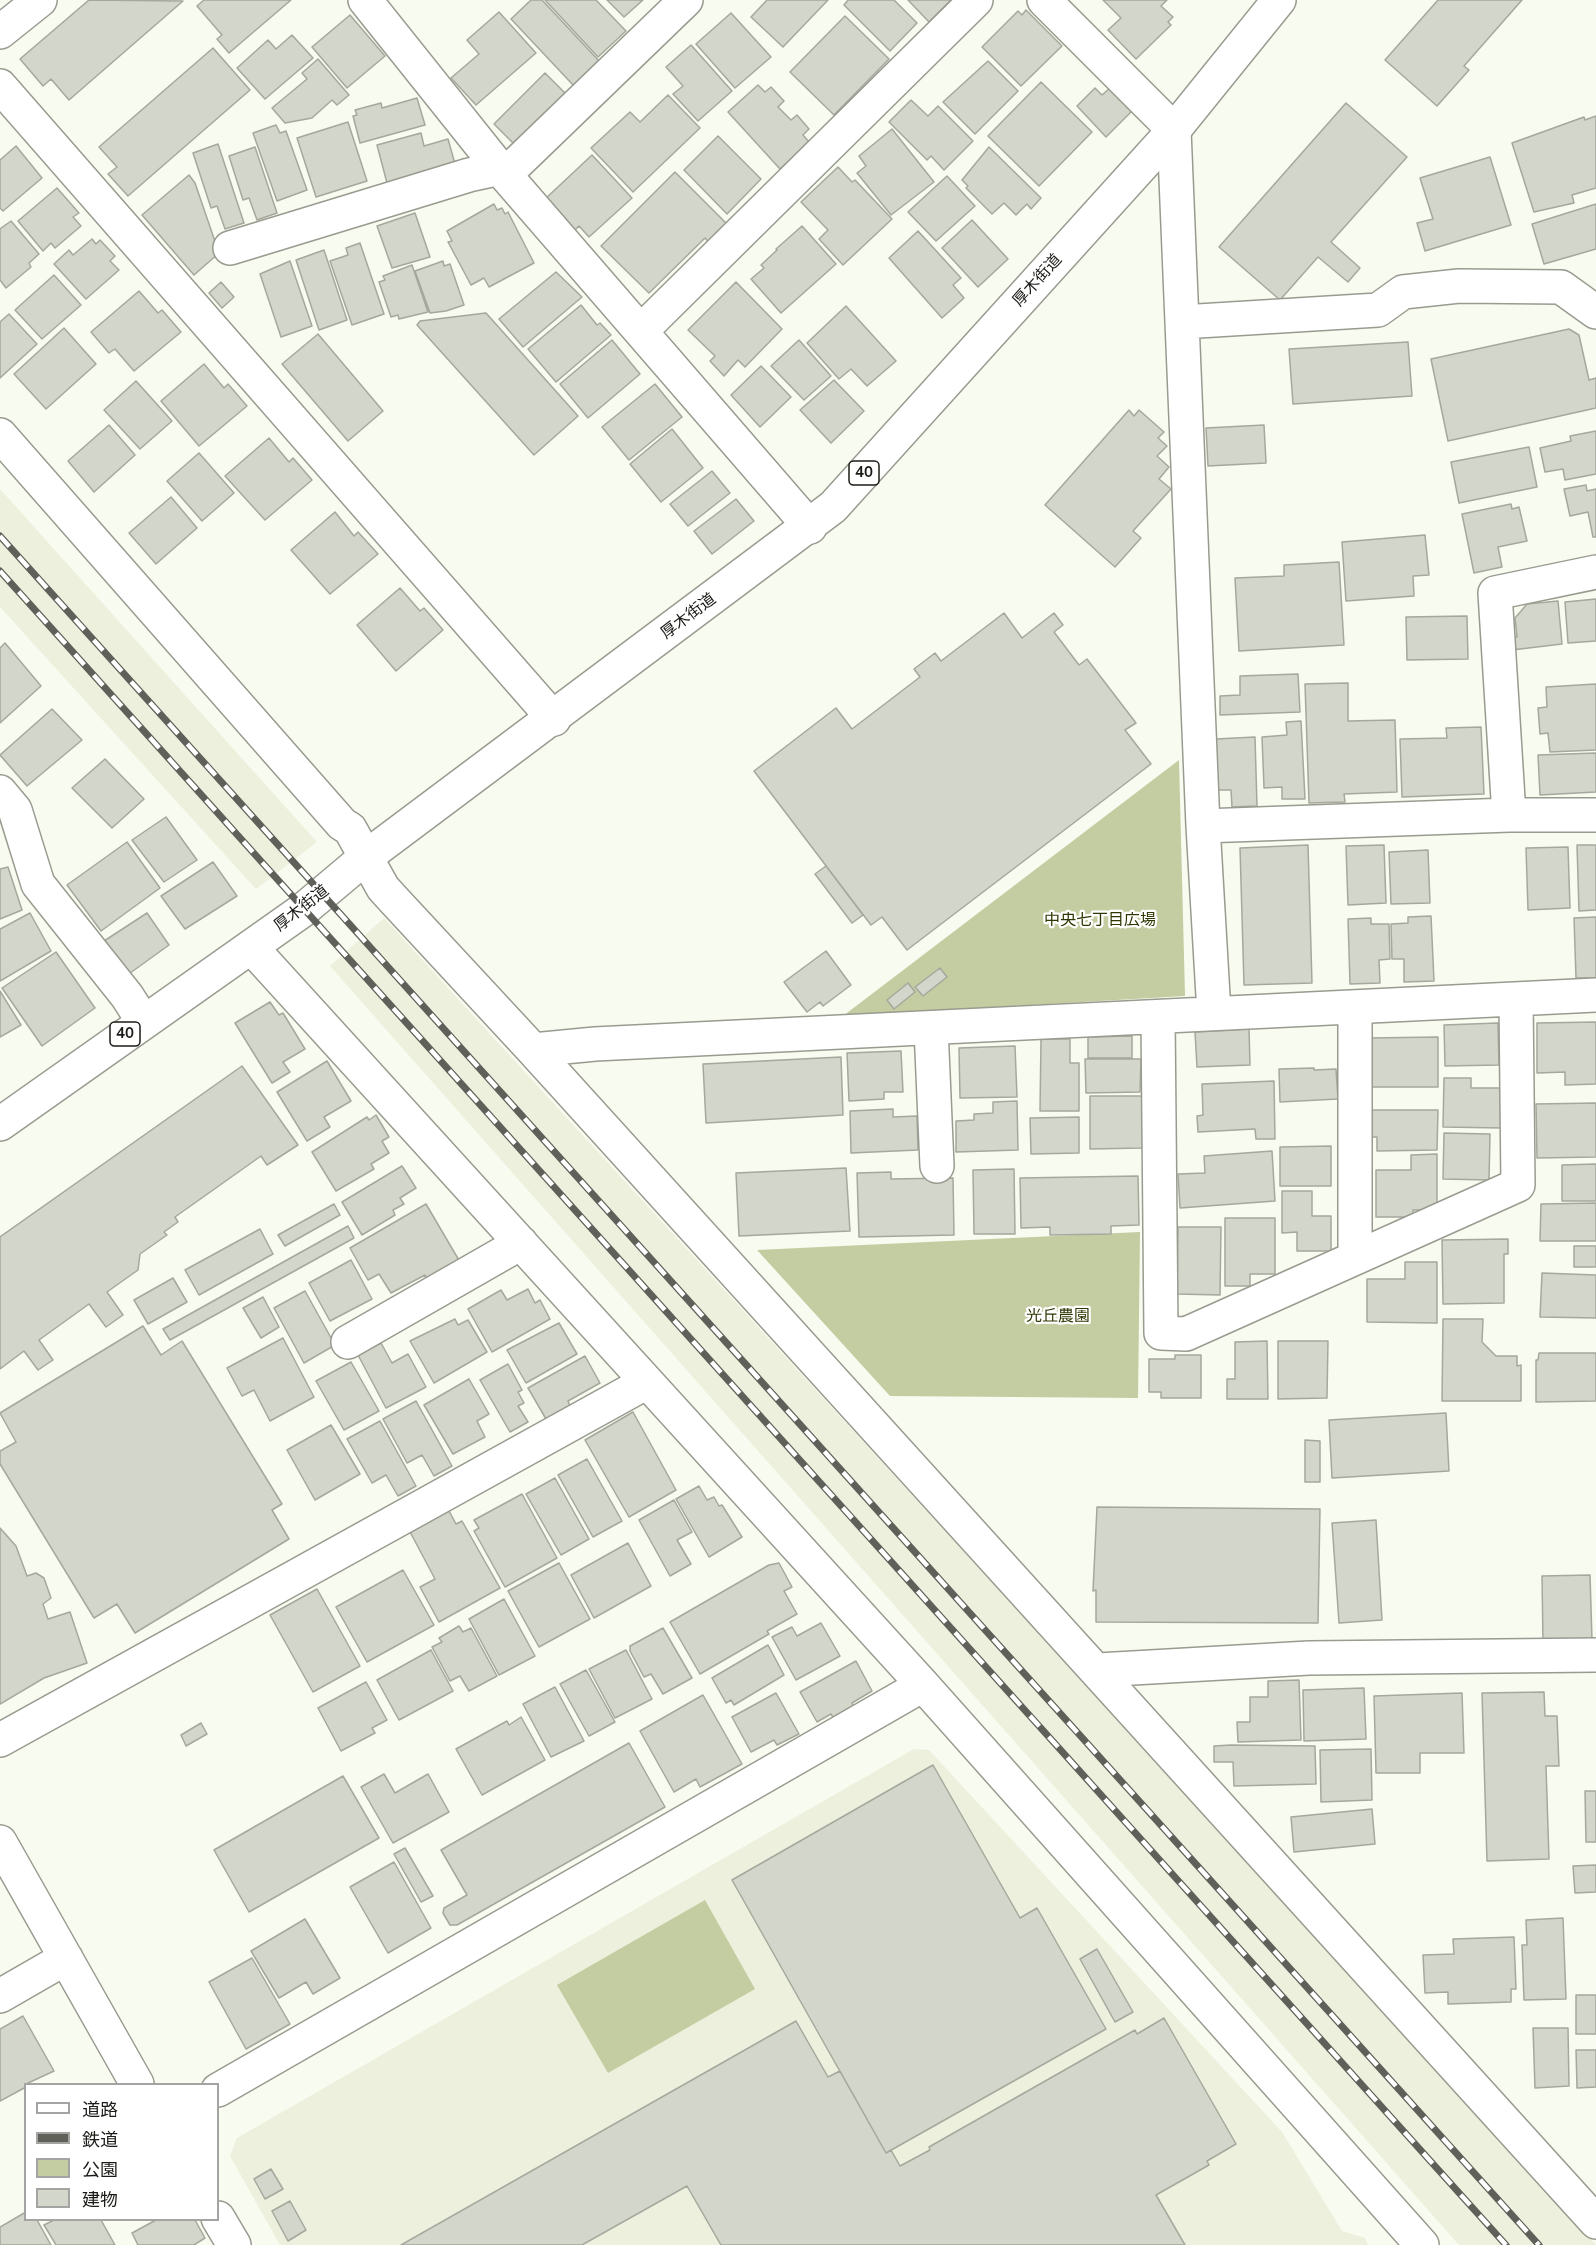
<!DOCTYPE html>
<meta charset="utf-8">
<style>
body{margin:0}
#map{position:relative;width:1596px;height:2245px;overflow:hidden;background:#f8fbef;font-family:"Nunito Sans","Noto Sans JP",sans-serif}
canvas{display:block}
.legend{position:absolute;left:24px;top:2083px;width:195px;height:138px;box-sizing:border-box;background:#fff;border:2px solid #a4a4a2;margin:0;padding:8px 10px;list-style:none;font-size:18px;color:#1b1c17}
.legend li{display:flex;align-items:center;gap:12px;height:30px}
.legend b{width:30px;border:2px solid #a4a4a2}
</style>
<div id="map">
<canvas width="1596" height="2245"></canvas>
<ul class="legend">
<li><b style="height:8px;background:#fff"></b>道路</li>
<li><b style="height:8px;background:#5e6059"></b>鉄道</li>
<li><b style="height:16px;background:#c4cca1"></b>公園</li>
<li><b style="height:16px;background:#d3d6ca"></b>建物</li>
</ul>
</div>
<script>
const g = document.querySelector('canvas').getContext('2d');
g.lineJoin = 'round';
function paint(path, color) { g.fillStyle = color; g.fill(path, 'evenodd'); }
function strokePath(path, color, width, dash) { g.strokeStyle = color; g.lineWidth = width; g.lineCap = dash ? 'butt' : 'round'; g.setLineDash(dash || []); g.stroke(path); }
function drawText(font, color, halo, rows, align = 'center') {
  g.font = font + ' "Nunito Sans","Noto Sans JP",sans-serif'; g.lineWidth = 4.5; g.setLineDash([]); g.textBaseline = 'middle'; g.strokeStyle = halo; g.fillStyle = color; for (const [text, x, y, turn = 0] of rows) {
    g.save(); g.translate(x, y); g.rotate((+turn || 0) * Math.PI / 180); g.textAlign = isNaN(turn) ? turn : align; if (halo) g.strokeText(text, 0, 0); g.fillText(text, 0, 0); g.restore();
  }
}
paint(new Path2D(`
 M0,489L317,842L256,889L0,607Z
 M384,918L1339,1962L1596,2245H1459L330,966Z
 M914,1749L929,1750L1282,2132L1342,2231L1365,2238L1368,2245H280L230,2156L237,2138Z`), '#ecf0dc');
paint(new Path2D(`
 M1179,760L1185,996L843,1016Z
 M1140,1232L1138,1398L890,1396L757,1250Z
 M705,1900L755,1989L608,2073L557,1985Z`), '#c4cca1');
const building = new Path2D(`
 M89,0L183,1L69,100L51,79L43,86L20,59Z
 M204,0H291L229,53L217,39L222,35L197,6Z
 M531,0H542L600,62L574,86L511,19Z
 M545,0H596L626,31L598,57Z
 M607,0H643L624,17Z
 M767,0H828L783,47L751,17Z
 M848,0H894L917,23L890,51L844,5Z
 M908,0H951L929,22Z
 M1103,0H1167L1161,6L1173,17L1168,22L1171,25L1136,59L1108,30L1121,18Z
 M1438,0H1522L1464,66L1469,70L1437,106L1385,60Z
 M1026,10L1062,46L1021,86L982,47L1018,11L1022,15Z
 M499,12L536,53L476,105L451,78L479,54L467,40Z
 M731,13L771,57L735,88L696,44Z
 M350,15L385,56L347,88L312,47Z
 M845,16L889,59L834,115L790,72Z
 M292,35L313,58L265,99L237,68L268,40L276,49Z
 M691,45L732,91L698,121L673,94L683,86L666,67Z
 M213,48L250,90L128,196L108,174L117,167L99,147Z
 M318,59L349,95L337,105L332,100L312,118L285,123L272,108L307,79L302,73Z
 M988,61L1018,91L975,134L943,102Z
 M545,73L567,95L516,146L494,124Z
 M1041,82L1092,132L1039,186L988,136Z
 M758,85L765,92L771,87L784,101L778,107L791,120L797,115L809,129L803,135L809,142L780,169L728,112Z
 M1095,88L1102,95L1110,88L1133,110L1106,137L1077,106Z
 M668,95L700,128L633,192L591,148L630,112L640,122Z
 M417,98L425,125L360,143L353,116L357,115L355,110L381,103L382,108Z
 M911,100L928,116L938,106L973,141L944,170L931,156L927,160L889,122Z
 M1346,103L1407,157L1331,242L1360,268L1348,282L1318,257L1280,300L1219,247Z
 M1596,116V188L1572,195L1574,203L1534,212L1512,143L1584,117L1585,120Z
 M348,122L367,181L316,197L297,138Z
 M276,125L280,133L286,131L307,190L277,201L253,133Z
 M892,129L934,182L891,215L857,173L866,166L859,156Z
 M421,133L424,146L448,139L455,164L387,183L377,145Z
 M718,136L761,179L727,214L684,170Z
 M218,144L244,223L225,229L217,206L211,208L193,153Z
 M16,146L42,178L3,211L0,208V160Z
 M255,147L277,213L257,220L249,198L243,200L229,156Z
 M989,147L1041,198L1031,209L1027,204L1016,215L1004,203L992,214L966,188L968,186L962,180Z
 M592,155L632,198L589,237L579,226L574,231L544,200Z
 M1490,157L1511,225L1425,251L1417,223L1433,219L1420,178Z
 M838,167L852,182L855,180L892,219L843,265L819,239L828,230L801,202Z
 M675,172L729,226L711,245L705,238L649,293L601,246Z
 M189,175L195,183L219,253L194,275L142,215Z
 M947,176L975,206L936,241L908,212Z
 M57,188L79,213L73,217L81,226L55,248L51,243L43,251L18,221Z
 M494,204L497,210L502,208L505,214L508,212L534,263L489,287L484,278L471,285L448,242L452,241L447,231Z
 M1596,204V249L1544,264L1532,224Z
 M415,213L430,257L392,268L377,226Z
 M972,220L1008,259L978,287L942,248Z
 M11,221L39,254L29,263L31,267L6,288L0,280V229Z
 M802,226L836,264L781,313L751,279L764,268L761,265L777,250L776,249Z
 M918,231L961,278L953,285L964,298L942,318L889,258Z
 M92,239L96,244L100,240L115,256L110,261L119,270L86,299L54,264L69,250L73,255Z
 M360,243L384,314L352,325L330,261L348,255L346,248Z
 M324,250L347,320L319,330L296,260Z
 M290,261L312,326L281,337L260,274Z
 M443,261L444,266L450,264L464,305L446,311L430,313L415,271Z
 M412,265L428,312L399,319L398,315L391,317L379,282L385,280L383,276Z
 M556,272L582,297L523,347L499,319Z
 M54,275L81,305L42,339L15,310Z
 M221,282L234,297L222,308L209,293Z
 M736,282L782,329L745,367L738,360L724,376L710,361L715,356L688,330Z
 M139,291L158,313L162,310L181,332L134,371L115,349L109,353L91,332Z
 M581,305L597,325L600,323L611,335L556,382L528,349Z
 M846,306L896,361L867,386L851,369L839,379L807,343Z
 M486,313L578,416L534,455L417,325L420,321Z
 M9,314L37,344L0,378V322Z
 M64,328L96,364L46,409L14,374Z
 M1569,329L1579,335L1589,380L1596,378V408L1448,441L1431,359Z
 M318,334L383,411L348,441L282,364Z
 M612,340L640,374L588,418L560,384Z
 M799,340L831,376L804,400L771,366Z
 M1408,342L1412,396L1293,404L1289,349Z
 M204,364L224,388L228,384L247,406L199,446L161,401Z
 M761,366L791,397L760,427L731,395Z
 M834,380L864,411L831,443L800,410Z
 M136,381L172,421L140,449L104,410Z
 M655,384L682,417L629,460L602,427Z
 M1129,410L1134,416L1139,410L1164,432L1158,438L1167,446L1157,456L1169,467L1159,479L1171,489L1133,531L1141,538L1115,567L1045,505Z
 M109,425L135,455L94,492L68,461Z
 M1264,425L1266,463L1208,466L1206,428Z
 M672,429L703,468L661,502L630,464Z
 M1596,431V474L1565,480L1563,469L1545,472L1540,448L1571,441L1570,436Z
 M269,438L289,462L293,458L312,480L265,520L225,476Z
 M1529,447L1537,487L1459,503L1451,462Z
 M199,453L234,493L202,521L167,481Z
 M712,471L730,493L688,526L670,504Z
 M1586,485L1587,491L1596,489V537H1593L1588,512L1570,516L1564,489Z
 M171,497L197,528L156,564L129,533Z
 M736,499L754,521L712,554L694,531Z
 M1511,504L1512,509L1519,507L1527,541L1498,547L1502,567L1474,573L1462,514Z
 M335,512L354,536L358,532L378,554L330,594L291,550Z
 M1425,535L1429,575L1413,576L1414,596L1346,601L1342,542Z
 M1339,562L1344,645L1239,651L1235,578L1284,576V565Z
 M400,588L420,611L424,608L443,630L396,671L357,625Z
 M1596,599V641L1568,643L1565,602Z
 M1558,601L1562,644L1512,650L1511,637H1517L1515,618L1527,604Z
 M1004,613L1022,638L1054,613L1063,625L1054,632L1079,665L1087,659L1136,723L1125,730L1151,764L907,950L882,917L871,925L754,771L836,708L852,729L920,677L914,669L935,653L941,661Z
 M1467,616L1468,659L1407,660L1406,617Z
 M5,643L41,686L0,723V648Z
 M1298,674L1300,712L1220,715V696L1240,695V676Z
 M1348,683V721L1395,720L1397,792L1344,794L1345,802L1309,803L1305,684Z
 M1596,684V750L1550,752L1548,733L1540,734L1538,708L1547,707L1546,687Z
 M52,709L82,740L27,786L0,755Z
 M1301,721L1305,799H1282V787L1264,788L1262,737L1287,735L1286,722Z
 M1481,727L1484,794L1402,797L1400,739L1447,738L1446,728Z
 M1255,737L1257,806L1232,807L1231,790H1218L1216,739Z
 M1596,753V792L1540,795L1538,755Z
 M105,759L144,799L112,828L72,788Z
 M166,817L197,860L164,882L132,840Z
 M127,842L160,888L101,931L67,885Z
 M1308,845L1312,983L1244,985L1240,848Z
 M1384,845L1386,903L1348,905L1346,846Z
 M1577,845H1596V910L1579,911Z
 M1568,847L1570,908L1528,910L1526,848Z
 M1428,850L1430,903L1391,904L1389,852Z
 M213,862L237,896L185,929L161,896Z
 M826,866L863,915L852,923L815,874Z
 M8,867L22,910L0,919V869Z
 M30,913L51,951L0,981V929Z
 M147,913L169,945L126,976L101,943Z
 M1431,916L1434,981L1404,982V959H1392L1391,924L1408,923V917Z
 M1596,917V978H1576L1574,918Z
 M1371,918V924H1389L1390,959L1379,960L1380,983L1350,984L1348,919Z
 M826,951L851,985L823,1006L820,1002L807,1012L784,982Z
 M56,952L95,1008L42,1046L2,988Z
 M940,968L947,977L923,996L915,987Z
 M908,983L915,992L894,1009L887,1000Z
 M0,991L21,1025L0,1037Z
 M270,1002L279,1015L283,1013L305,1049L283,1062L290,1072L272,1083L235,1023Z
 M1596,1022V1084L1565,1085V1072L1537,1073V1023Z
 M1498,1023L1499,1065L1445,1066L1444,1025Z
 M1249,1029L1250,1065L1197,1067L1195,1032Z
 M1132,1036V1058H1088V1037Z
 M1438,1037V1087H1369V1038Z
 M1041,1039H1070V1063H1079V1111H1040Z
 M1015,1046L1017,1097L960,1098L959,1048Z
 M901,1051L903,1092H884V1099L849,1101L847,1053Z
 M841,1057L843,1115L706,1123L703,1064Z
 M1085,1059H1141L1140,1092L1086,1093Z
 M327,1061L351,1101L324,1117L330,1127L307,1141L277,1092Z
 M242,1066L298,1145L267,1165L261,1156L175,1217L178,1222L164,1232L167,1235L140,1254L138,1270L107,1292L123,1315L106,1327L89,1304L39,1340L53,1360L38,1370L24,1351L0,1369V1237Z
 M1314,1068V1070L1336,1069L1338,1099L1280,1102L1279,1069Z
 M1444,1078H1471V1088H1503L1502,1128L1443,1127Z
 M1274,1081L1275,1139H1256L1255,1129L1198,1132L1197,1116L1203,1115L1202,1084Z
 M1090,1096H1142L1143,1148L1090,1149Z
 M1017,1101L1018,1150L956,1152V1121L974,1120V1114L993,1113V1102Z
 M1596,1103V1157L1537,1158L1536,1104Z
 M893,1109V1117L917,1116L918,1150L851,1153L850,1111Z
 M1370,1110H1438L1437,1150L1377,1151V1137H1369Z
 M376,1115L389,1137L382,1141L389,1153L371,1164L374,1169L336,1191L312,1152L367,1117L369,1120Z
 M1079,1117V1153L1031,1154L1030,1118Z
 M1444,1133L1490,1134L1489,1180L1443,1179Z
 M1331,1146V1186H1280V1147Z
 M1272,1151L1275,1201L1180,1208L1178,1174L1205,1173L1204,1156Z
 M1437,1154V1206L1432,1210H1413V1217H1376V1170H1411V1155Z
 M1596,1164V1201H1562V1165Z
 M402,1166L416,1188L400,1198L404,1204L393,1210L395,1215L362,1235L342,1202Z
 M846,1168L850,1231L739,1236L736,1173Z
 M1014,1169L1015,1234H974L973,1170Z
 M891,1172V1179L953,1178L954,1235L859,1237L857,1173Z
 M1138,1176L1139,1225L1111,1226V1234L1050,1235V1227L1021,1228L1020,1178Z
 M1282,1191H1312V1216H1331V1251H1297V1232L1282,1233Z
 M1596,1203V1241H1540L1541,1204Z
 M334,1204L340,1215L285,1246L278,1235Z
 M426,1204L460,1262L428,1281L425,1275L391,1293L379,1274L368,1280L350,1248Z
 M1225,1218H1275V1274H1250V1286H1225Z
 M348,1226L354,1238L170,1340L163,1329Z
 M1178,1227H1221L1220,1295L1177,1294Z
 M260,1229L273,1254L199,1295L185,1270Z
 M1508,1239V1254H1504V1303L1443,1304L1442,1240Z
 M1574,1246H1596V1267H1574Z
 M351,1260L372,1299L330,1321L309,1283Z
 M1405,1262H1437V1323L1367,1322V1279H1405Z
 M1542,1273L1596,1275V1318L1540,1317Z
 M173,1278L187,1302L148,1324L134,1300Z
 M528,1289L535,1303L540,1300L550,1319L492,1352L468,1309L501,1290L507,1300Z
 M305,1291L335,1345L304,1363L274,1308Z
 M263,1297L279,1327L261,1338L243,1308Z
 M455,1319L458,1325L468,1320L487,1352L434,1383L410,1341Z
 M1443,1319H1483L1482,1342L1496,1356H1517V1366L1521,1365V1401H1442Z
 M559,1323L577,1354L526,1383L507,1350Z
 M143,1326L161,1355L182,1341L282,1504L272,1510L289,1539L135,1633L117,1604L94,1618L0,1464V1451L16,1442L0,1413Z
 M283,1338L314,1397L270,1421L254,1390L242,1396L227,1368Z
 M1267,1341L1268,1399H1227V1379H1235V1342Z
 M1278,1341H1328L1327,1398L1278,1399Z
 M381,1343L392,1363L408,1354L426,1387L386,1408L358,1355Z
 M1539,1353H1596V1401L1536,1402V1360H1538Z
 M1175,1355H1201V1398H1161V1392H1149V1359H1175Z
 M585,1356L600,1383L568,1401L570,1406L546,1419L528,1388Z
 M351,1362L379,1411L344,1430L316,1381Z
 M508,1364L522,1390L518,1392L524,1403L518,1406L528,1422L510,1432L480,1380Z
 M469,1379L489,1414L477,1421L485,1437L453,1454L424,1405Z
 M416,1401L452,1466L434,1476L422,1455L407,1463L383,1419Z
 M633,1412L676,1490L629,1517L585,1440Z
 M1446,1413L1449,1471L1332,1478L1329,1420Z
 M380,1421L416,1486L398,1496L386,1475L372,1483L347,1439Z
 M331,1425L360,1474L315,1500L287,1450Z
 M1305,1440L1320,1441V1482H1305Z
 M587,1459L622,1521L593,1537L558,1475Z
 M555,1478L589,1539L561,1555L526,1494Z
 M699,1486L707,1500L714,1497L719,1506L722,1505L742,1537L709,1557L676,1499Z
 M522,1494L557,1558L505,1587L474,1531L479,1528L474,1520Z
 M674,1500L692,1532L677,1540L691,1564L670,1576L639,1520Z
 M1097,1507L1320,1509L1318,1623L1096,1622V1590L1093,1591Z
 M448,1509L456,1524L462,1521L500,1588L439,1622L420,1587L435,1579L409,1530Z
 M1376,1520L1382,1620L1339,1623L1332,1523Z
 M0,1528L16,1546L27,1576L36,1573L44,1578L51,1598L43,1604L48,1619L70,1612L87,1663L44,1678L0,1704Z
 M628,1543L651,1586L594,1618L571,1575Z
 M559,1563L590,1619L539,1647L508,1591Z
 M779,1563L792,1587L784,1591L797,1614L767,1631L769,1634L700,1674L670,1622L769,1565Z
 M403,1570L434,1625L367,1662L336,1607Z
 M1590,1575L1592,1640L1543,1642L1542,1576Z
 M317,1589L360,1666L313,1692L270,1615Z
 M504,1599L535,1656L499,1675L469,1619Z
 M821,1623L840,1656L796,1680L772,1637L792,1627L797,1636Z
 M459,1626L463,1632L471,1628L497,1676L469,1691L460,1676L450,1681L432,1647L442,1642L439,1638Z
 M663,1628L692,1678L663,1694L651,1674L644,1677L630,1651V1646Z
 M768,1645L784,1675L734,1705L731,1700L726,1703L712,1678Z
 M431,1650L453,1691L399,1720L377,1680Z
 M626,1650L652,1699L615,1718L589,1669Z
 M856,1661L872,1691L852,1703L854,1707L834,1719L831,1714L817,1722L800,1692Z
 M586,1670L615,1722L589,1736L560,1684Z
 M1299,1680L1301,1740L1238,1742L1237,1722H1250V1697H1268V1681Z
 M366,1682L387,1720L372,1728L375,1733L341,1751L318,1708Z
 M555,1687L584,1741L551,1757L523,1704Z
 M1364,1688L1366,1739L1304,1741L1303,1690Z
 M1544,1692L1545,1716H1557L1559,1766H1546L1549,1859L1487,1861L1482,1693Z
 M776,1693L799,1734L777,1745L774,1740L751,1752L732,1717Z
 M1462,1693L1464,1753H1420V1773H1376L1374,1696Z
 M703,1695L742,1764L700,1787L696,1779L674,1792L640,1731Z
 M521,1717L545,1760L482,1795L456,1749L507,1721L509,1725Z
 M201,1723L207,1734L186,1746L181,1735Z
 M629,1743L665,1807L457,1925H450L443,1913L444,1908L467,1895L441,1850Z
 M1231,1745L1315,1746L1316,1784L1234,1786L1233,1762H1214V1746Z
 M1371,1749L1372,1800L1321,1802L1320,1750Z
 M933,1765L1020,1918L1037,1908L1106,2029L886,2153L732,1880Z
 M384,1774L395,1793L428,1774L449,1812L393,1843L361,1787Z
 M343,1776L379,1838L249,1912L214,1850Z
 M1585,1791H1596V1842H1586Z
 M1372,1809L1375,1844L1294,1852L1291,1817Z
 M405,1848L433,1896L421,1902L394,1854Z
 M394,1862L431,1928L388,1953L350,1887Z
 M1596,1865V1892L1575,1893L1573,1866Z
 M1563,1918L1566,1999L1524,2000L1522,1945H1527L1526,1920Z
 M305,1919L340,1978L313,1994L306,1982L279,1998L251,1951Z
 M1514,1937L1516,1989H1511V2002L1448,2004V1992L1425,1993L1423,1955L1454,1954L1453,1939Z
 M1097,1949L1133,2012L1115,2022L1080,1959Z
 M252,1958L290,2024L246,2049L209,1982Z
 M1576,1995H1596V2034H1576Z
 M23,2016L54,2071L26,2084V2087L0,2101V2029Z
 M1164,2018L1236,2144L1207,2161L1209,2165L1156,2195L1185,2245H721L687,2186L582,2245H401L796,2021L828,2077L840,2071L886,2153L891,2150L900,2166L930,2150L929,2147L1135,2030L1137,2034Z
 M1533,2028H1568L1569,2086L1535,2088Z
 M1576,2050H1596V2087L1577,2088Z
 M271,2169L283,2189L265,2199L254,2179Z
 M290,2201L306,2230L288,2241L272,2211Z
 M26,2212V2220H37L51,2245H0V2227Z
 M54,2220H101L115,2245H56L44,2225Z
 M156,2220H195L205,2238L194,2245H138L132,2233Z`);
paint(building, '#d3d6ca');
strokePath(building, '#a5a89d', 1.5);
const minor = new Path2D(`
 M365,0L500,169L810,527
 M1044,0L1174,130L1203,826L1214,1013
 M0,32L40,0
 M0,86L554,719
 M230,248L469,175L515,165L686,0
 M1182,322L1378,310L1403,292L1459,286L1561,287L1596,312
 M641,331L976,0
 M0,435L342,824L350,829L383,888L393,899L533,1050L1596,2222
 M0,792L15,810L38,884L127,996L143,1021
 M1509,815L1495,593L1596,572
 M1203,826L1509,815H1596
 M251,947L923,1685L1422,2245
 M1355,1007V1257
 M1158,1017L1161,1333L1186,1334L1518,1185L1516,999
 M931,1028L937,1166
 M533,1050L595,1044L1596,995
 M348,1342L521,1243
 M1098,1670L1309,1658L1596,1655
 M0,1740L647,1382
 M0,1842L137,2084
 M0,1996L66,1958
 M218,2090L923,1685
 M218,2218L234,2245`);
const major = new Path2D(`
 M0,1124L303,910L366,857L833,507L1174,130L1279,0`);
strokePath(minor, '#999b90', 36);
strokePath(major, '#999b90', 36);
strokePath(minor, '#fff', 33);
strokePath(major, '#fff', 33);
const rail = new Path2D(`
 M0,536L1539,2245
 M0,571L1506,2245`);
strokePath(rail, '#5e6059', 7);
strokePath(rail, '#fff', 4.5, [14]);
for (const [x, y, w] of [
 [864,473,30],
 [125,1034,30]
]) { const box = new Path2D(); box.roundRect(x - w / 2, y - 12, w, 24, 4.5); g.fillStyle = '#fff'; g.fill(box); strokePath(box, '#1b1c17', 1.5); }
drawText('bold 15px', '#1b1c17', null, [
 ["40",864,473],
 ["40",125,1034]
]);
drawText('16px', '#1b1c17', '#fff', [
 ["厚木街道",1038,281,-48],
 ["厚木街道",689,617,-37],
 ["厚木街道",302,909,-38]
]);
drawText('16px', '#303703', '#fff', [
 ["中央七丁目広場",1100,921],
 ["光丘農園",1058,1317]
]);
</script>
